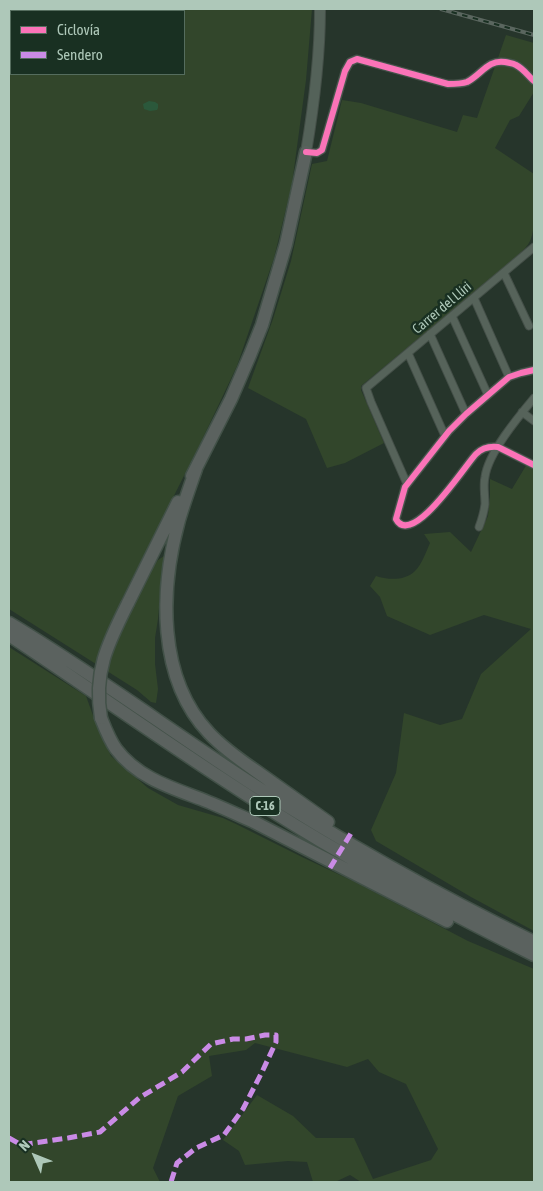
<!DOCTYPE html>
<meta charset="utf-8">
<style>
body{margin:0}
#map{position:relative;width:543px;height:1191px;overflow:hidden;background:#26352b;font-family:"Asap Condensed",sans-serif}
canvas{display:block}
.frame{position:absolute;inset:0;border:10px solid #aec8b9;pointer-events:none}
.legend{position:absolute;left:10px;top:10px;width:175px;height:65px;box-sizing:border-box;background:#193022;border:1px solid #556d5e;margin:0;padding:6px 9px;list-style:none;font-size:15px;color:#aec8b9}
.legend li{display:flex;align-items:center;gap:10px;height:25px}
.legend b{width:25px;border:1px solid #556d5e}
.north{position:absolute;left:10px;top:1131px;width:50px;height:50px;-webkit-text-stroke:4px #193022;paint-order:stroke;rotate:314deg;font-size:14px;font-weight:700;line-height:20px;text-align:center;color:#aec8b9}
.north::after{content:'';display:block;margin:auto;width:18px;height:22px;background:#aec8b9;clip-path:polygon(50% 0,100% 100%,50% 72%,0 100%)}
</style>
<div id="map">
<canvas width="543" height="1191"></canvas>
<div class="frame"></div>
<ul class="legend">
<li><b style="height:6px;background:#fb73b8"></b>Ciclovía</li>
<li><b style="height:6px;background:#ca8be6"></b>Sendero</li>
</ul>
<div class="north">N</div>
</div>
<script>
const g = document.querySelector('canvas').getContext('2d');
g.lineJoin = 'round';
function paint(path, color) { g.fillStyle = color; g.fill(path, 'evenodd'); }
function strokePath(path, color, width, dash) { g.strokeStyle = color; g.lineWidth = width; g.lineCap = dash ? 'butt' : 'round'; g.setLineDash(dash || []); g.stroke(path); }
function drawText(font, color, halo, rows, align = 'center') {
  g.font = font + ' "Asap Condensed",sans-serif'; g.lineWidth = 5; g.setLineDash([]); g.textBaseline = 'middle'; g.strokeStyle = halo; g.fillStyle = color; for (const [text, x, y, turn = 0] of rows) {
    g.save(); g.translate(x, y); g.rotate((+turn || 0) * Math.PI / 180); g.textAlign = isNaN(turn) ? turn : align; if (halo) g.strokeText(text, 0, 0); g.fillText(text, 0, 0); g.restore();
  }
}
paint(new Path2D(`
 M9,9H312L306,80L292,184L274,258L237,366L201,442L121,601L124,607L158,560L164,556L166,562L161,585L158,619L155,638V664L158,689L156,703L151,702L137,690L9,609ZM11,11H184V74H11Z
 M506,35L534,43V92L519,116L510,120L495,148L534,174C534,190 537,228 530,241C525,251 513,259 505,267L361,386V390L384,443L345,463L327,468L306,419L248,388L273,319L291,261L312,164L327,161L342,100L361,103L457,132L463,115L477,118Z
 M527,464L534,468V931L471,897L376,841L371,830L396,773L404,713L440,725L462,719L481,674L531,629L484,615L430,635L387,616L380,597L370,586L376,576C388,580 405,581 415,571C422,564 426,552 430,543L424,534L450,532L471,552L488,516L490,496V479L512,489Z
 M9,647L86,696L98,729L111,756L148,788L178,805L223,818L236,824L304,858L355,882L468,941L534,969V1182H361L350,1175L335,1182H313L307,1162L288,1161L245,1165L239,1151L223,1140L257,1095L293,1116L316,1138H354L373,1179L431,1160L438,1149L406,1084L379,1072L368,1059L347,1067L255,1043L246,1050L209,1056L212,1076L178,1096L153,1168L160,1182H9Z`), '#32462b');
paint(new Path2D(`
 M149,101L155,102L158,104V108L157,110L150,111L144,109L143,104Z`), '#2b583b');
const minor = new Path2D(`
 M306,152L317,153L322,150L345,71L350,62L357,59L448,84C455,84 461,84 467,82C481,75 488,59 505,62C509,63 513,63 516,65C524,69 528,76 534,81
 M504,273L529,326
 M474,298L509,377
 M452,316L488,395
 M430,334L466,414
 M408,353L445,436
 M534,370L521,373L509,377L466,414L449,431L405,487L396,519C412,549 466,464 476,454C482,448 489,446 498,447L534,465
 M522,412L534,421
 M407,484L371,402L366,388L534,247
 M479,527C482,519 484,512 485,504C485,495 483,486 485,477C488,453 519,416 534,398`);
const secondary = new Path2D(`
 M306,152C314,105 320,57 320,9`);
const motorway = new Path2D(`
 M196,469C190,486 184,503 179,520C160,589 157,678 209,733C223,748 240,760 256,771C280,788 304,805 328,822
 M192,476L231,399L250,355L262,325L286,244L306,152
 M128,603L178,502
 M9,623C93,673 172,732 254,785C344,843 438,895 534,942
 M9,635C113,704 214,777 321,841C391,882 462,919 534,955
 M101,718C105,728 109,739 116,749C137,777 169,787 201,799C219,806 236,814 254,822L447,921`);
strokePath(minor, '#444f48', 9);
strokePath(secondary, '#444f48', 12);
strokePath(motorway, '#425148', 15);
strokePath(minor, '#56635a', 7);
strokePath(secondary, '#546259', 10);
strokePath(motorway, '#5b625f', 12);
const rail = new Path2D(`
 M441,9L534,35`);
strokePath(rail, '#5a665f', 4);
strokePath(rail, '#193022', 2, [5.5]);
const motorwayBridge = new Path2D(`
 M101,718C93,672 108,643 128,603`);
strokePath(motorwayBridge, '#425148', 15, []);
strokePath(motorwayBridge, '#5b625f', 12);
strokePath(new Path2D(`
 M330,868L353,830
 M9,1138L18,1143L27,1144L68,1138L100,1132L139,1098L182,1072L211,1044L233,1039H246L265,1035H276V1042L262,1072L243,1109L224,1135L196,1148L177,1163L171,1182`), '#ca8be6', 5, [10, 5]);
strokePath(new Path2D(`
 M306,152L317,153L322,150L345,71L350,62L357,59L448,84C455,84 461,84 467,82C481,75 488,59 505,62C509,63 513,63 516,65C524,69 528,76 534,81
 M534,370L521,373L509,377L466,414L449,431L405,487L396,519C412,549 466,464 476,454C482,448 489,446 498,447L534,465`), '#fb73b8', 6);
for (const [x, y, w] of [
 [265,806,30]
]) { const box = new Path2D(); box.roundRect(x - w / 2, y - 9.5, w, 19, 4); g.fillStyle = '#193022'; g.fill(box); strokePath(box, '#aec8b9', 1); }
drawText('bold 12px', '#aec8b9', null, [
 ["C-16",265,806]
]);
drawText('14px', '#aec8b9', '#193022', [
 ["Carrer del Lliri",442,308,-40]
]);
</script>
